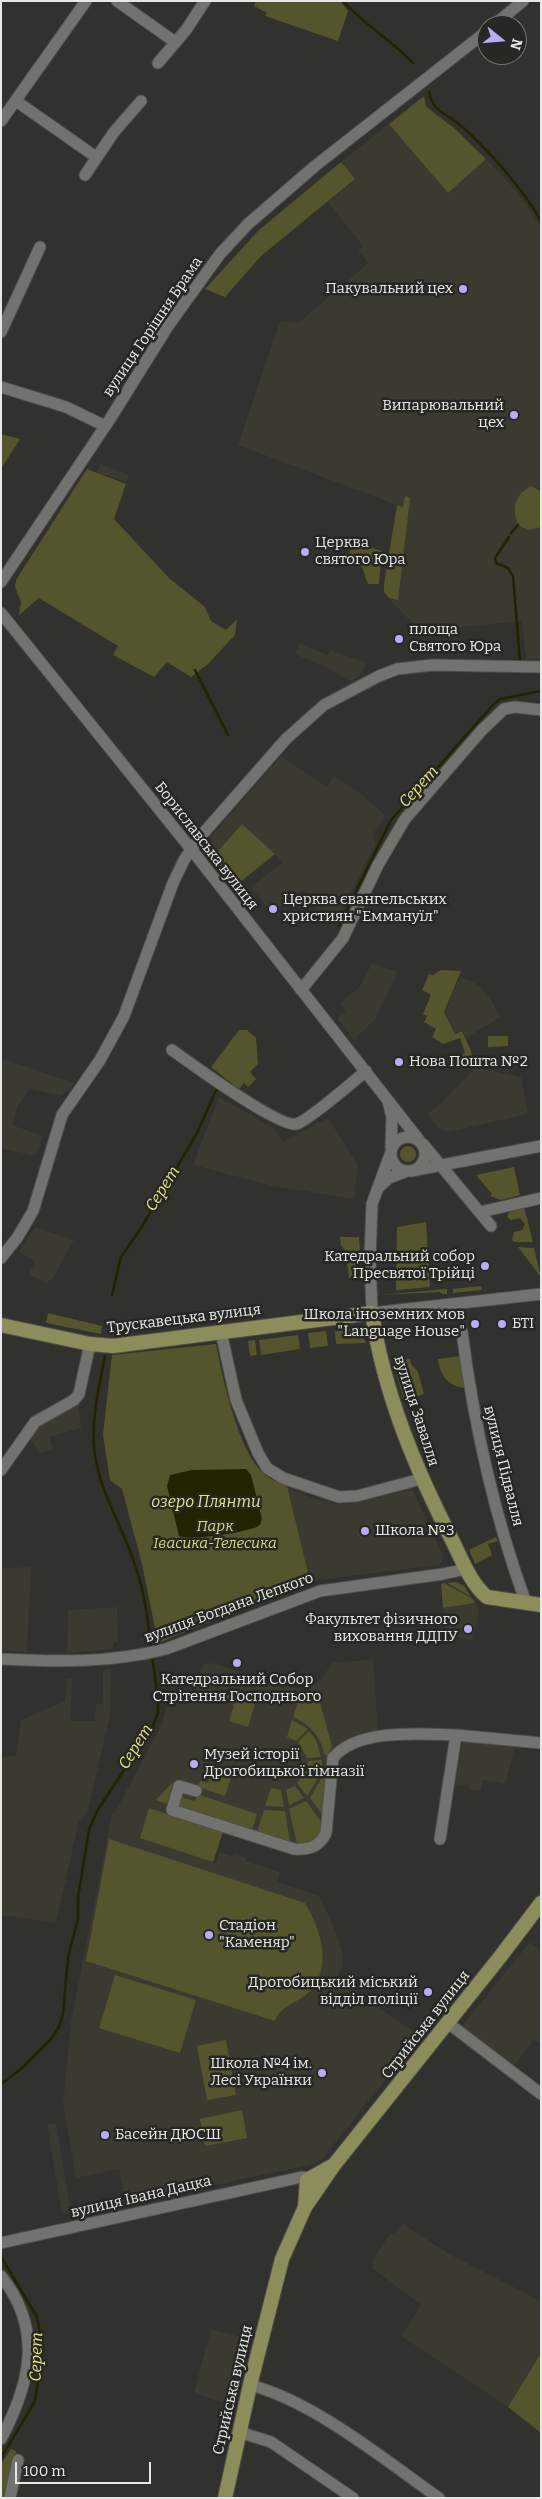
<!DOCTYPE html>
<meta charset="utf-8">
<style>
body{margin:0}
#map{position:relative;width:542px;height:2499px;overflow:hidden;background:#31312d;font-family:Bitter,serif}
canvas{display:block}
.frame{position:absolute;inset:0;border:2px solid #e7e7e5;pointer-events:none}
.north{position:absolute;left:477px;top:15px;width:50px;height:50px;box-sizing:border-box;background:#272723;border:1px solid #747471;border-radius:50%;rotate:107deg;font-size:14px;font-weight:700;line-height:20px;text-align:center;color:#e7e7e5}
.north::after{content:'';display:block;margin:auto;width:18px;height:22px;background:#b9abf7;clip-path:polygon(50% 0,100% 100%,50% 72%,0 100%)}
.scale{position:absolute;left:15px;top:2462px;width:136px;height:22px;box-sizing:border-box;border:2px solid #e7e7e5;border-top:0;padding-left:6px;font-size:15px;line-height:18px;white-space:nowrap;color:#e7e7e5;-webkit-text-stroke:4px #272723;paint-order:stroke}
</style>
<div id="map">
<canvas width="542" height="2499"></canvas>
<div class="frame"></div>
<div class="north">N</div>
<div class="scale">100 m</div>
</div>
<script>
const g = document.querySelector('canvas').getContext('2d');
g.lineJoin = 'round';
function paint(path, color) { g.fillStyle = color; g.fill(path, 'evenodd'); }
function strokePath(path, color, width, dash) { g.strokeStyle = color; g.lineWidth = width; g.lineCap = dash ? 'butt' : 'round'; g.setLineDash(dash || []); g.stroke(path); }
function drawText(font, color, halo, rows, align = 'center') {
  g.font = font + ' Bitter,serif'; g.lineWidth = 5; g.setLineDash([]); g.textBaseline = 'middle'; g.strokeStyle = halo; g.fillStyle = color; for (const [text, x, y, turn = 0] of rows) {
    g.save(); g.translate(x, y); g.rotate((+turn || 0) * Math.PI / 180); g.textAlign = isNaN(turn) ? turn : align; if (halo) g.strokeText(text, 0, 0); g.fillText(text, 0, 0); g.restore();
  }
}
paint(new Path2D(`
 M389,124L448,193L486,159L515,189L541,226V659H526L522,621L420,631L390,600L402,507L238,445L280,321L298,323L368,263L358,250L363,246L328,202L355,180L341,162Z
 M100,464L129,475L126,482L97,472Z
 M299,643L328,655L330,650L367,663L359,677L351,682L328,668L295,654Z
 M281,756L327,787L334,776L359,792L386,816L372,835L376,844L337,920L317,908L303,890L272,914L251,887L282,863L271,850L242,824L212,858L205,848L215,832Z
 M372,963L398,972L375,1019L354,1040L337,1018L346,1012L340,1003L360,986Z
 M460,977L473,982L482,989L490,998L500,1017L466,1038L462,1030L455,1033L445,1012Z
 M1,1058L74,1083L70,1090H67L62,1096L30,1089L18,1105L12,1125L43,1136L39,1151L35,1156L1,1148Z
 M479,1068L521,1077L528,1114L449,1132L439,1129L427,1114L440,1104L474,1069Z
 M219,1097L274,1128L283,1142L328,1118L358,1165L354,1199L273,1186L193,1165Z
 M35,1227L74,1240L53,1278L46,1283L29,1274L35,1261L19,1252Z
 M79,1404L81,1428L49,1437L53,1449L41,1453L28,1436L37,1425Z
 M287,1487L315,1499L338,1504L357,1503L412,1489L444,1557L440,1565L310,1581Z
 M31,1567L27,1652L1,1651V1568Z
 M475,1603L479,1610L473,1641L446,1635L445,1623L456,1625L458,1615L444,1617L443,1608Z
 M117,1607L118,1642L113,1643V1649L67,1653L68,1610Z
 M373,1659L378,1731L356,1736L335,1746L329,1755L322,1833L312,1843L297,1846L226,1824L213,1862L216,1863L219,1852L234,1857L235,1854L246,1858L245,1861L280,1872L277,1882L319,1896L334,1927L342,1952V1966L337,1978L420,2036L319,2163L126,2204L119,2169L76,2178L63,2104L71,2022L112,1813H115L118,1807L162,1724L168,1699L194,1697L203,1664L212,1663L303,1691L320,1681L332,1663Z
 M111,1669L110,1716L87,1813L79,1821L56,1923L1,1915V1757L16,1756L21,1720L65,1701L67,1679H72L70,1721H95L96,1704L103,1703V1670Z
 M463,1741L515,1747L505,1784L483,1780L481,1791L469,1789V1786L455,1784Z
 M530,1942L541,1951V2045L534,2040L512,2068L460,2028Z
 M56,2123L71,2213L62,2214L47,2124Z
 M403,2224L451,2255L541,2301V2353L508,2407L401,2336L421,2305L372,2268L373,2260L389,2235L396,2232Z
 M211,2329L248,2339L233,2406L194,2393Z`), '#3a3a30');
paint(new Path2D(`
 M256,1H340L348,11L338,41L265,16L267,13L254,6Z
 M424,96L426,106L433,112L454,128L486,159L448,193L389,124Z
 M341,162L355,179L261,256L225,297L205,289L259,230Z
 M1,434L20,439L1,469Z
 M87,469L126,484L114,519L169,578L205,607L211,621L226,630L237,619L235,635L208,664L191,677L167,662L154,677L113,655L118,646L39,598L19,615L21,602L15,587L16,580Z
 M532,486L541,492V527L528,530L518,525C512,509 514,494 532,486Z
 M405,496L410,498L398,600L389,598L384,592V584L397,505L403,507Z
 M354,543L382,551L379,584H368L362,567L345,561Z
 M242,824L275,854L234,887L212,858Z
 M441,970L461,971L444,1012L455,1034L462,1031L471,1051L472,1058L467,1062L459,1061L455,1057L465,1053L460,1038L443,1044L432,1037L436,1029L424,1022L427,1016L423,1014L431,995L422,990L429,974L433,975Z
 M239,1030H247L256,1038L258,1064L250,1072L256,1079L248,1087L244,1083L239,1089L211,1067Z
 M488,1036H508V1046L488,1047Z
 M400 1154a8 8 0 1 1 16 0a8 8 0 1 1-16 0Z
 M514,1167L520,1195L501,1200L490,1196L492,1194L476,1175Z
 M524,1207L533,1242H514L512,1240L514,1232L522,1230L525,1224L520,1218L511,1220L507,1217C509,1209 517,1208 524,1207Z
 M426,1222L430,1287L396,1290L397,1227Z
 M340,1237H359L360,1252H346L341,1245Z
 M518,1247L534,1248L541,1277Z
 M347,1261H359L360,1277L349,1278Z
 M481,1286L482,1290L453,1293V1289Z
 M447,1289V1294H443L440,1292L380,1295Z
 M48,1313L102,1326L101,1334L46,1323Z
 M352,1329L361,1332L366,1343L336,1344L335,1331Z
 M326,1331L328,1346L310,1348L308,1333Z
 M298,1335L300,1349L261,1355L259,1340Z
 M255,1340L257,1355L250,1356L248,1341Z
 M216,1344C222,1376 238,1451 263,1473C270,1479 279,1483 287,1486L310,1581L158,1643L142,1564L122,1489L110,1480L103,1435L112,1355Z
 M461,1356L466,1388C448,1387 440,1375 438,1359Z
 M410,1359L411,1364L418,1372L424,1394L404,1400L393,1361Z
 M496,1537L498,1541L488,1544L492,1555L475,1564L469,1550Z
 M456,1582L464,1586L471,1597L447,1583Z
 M444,1583L473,1599L475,1603L443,1608L441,1584Z
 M208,1689L255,1704L248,1727L229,1721L234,1705L206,1696Z
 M301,1694L319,1699L332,1746L328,1755H324C322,1737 309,1724 293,1717Z
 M292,1720L308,1729L296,1741L287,1737Z
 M309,1731L316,1740L321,1757L307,1758L298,1742Z
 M322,1760L321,1773L307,1769L308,1761Z
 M213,1768L232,1775L225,1796L198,1787L200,1781L208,1783Z
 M306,1771L320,1775L307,1796L297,1783Z
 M322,1777L326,1778L322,1814L310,1798Z
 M173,1782L167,1804L156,1800Z
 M295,1786L304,1798L289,1805L286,1790Z
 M271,1788L281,1790L284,1807L265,1806Z
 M197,1794L257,1814L252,1830L178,1806L181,1797L195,1801Z
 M306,1801L322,1823L321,1831L311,1841L297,1844L289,1809Z
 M149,1808L223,1832L213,1862L140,1838Z
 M264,1810L285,1811L290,1842L257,1832Z
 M109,1839L305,1903C321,1930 334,1969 307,1994C295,2004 280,2006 275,2021L86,1961Z
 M115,1975L196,2000L180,2053L99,2028Z
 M226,2040L236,2095L207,2100L197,2046Z
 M242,2110L247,2138L205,2146L200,2119Z
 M541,2353V2433L508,2407Z
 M11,2449L16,2451L6,2498H1V2464Z`), '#55552d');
paint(new Path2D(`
 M246,1469L251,1475L262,1519L260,1525C251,1532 191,1541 179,1536L167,1486L170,1475L192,1470Z`), '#242300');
strokePath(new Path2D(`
 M343,1C364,25 392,40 413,63
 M429,92C433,112 444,112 459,124C487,148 523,189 541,221
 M511,533L518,525
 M509,537L495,558L496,563L508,568L513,576L520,661
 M195,670L228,735
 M339,926L391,820L492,706L500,699L541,691
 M112,1295L121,1257L141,1228L197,1133L218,1086
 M105,1356C99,1387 90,1423 95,1455C100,1491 121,1525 133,1559C144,1587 148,1620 151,1649
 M1,2084L21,2069L51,2039L59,2027L63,2014L68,1957L78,1919V1897L89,1830L97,1811L153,1726L158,1713V1700L152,1655
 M1,2257L37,2317L41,2338V2362L35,2401L1,2458`), '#242300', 2.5);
const minor = new Path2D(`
 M117,1L175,42
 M494,25L523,1
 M158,63L186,30L205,1
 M16,101L96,157
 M1,121L86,1
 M85,175L114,132L141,101
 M1,332L40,247
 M1,387L66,407L105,426
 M1,582L110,419L168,326L220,254L248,224L315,166L487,31
 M1,613L191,849L419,1140
 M301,990L343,938L378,865L405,819L482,730L504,709L515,707L541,710
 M172,1050C190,1063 279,1128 296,1124C307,1122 354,1081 366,1071
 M388,1101L392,1117L391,1148
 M391 1154a17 17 0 1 1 34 0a17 17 0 1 1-34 0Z
 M423,1144L491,1226
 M391,1152L372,1204L370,1257L372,1313L541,1294
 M411,1171L541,1146
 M378,1188L389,1178L407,1171
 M480,1212L541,1198
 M1,1258L17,1238L33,1211L62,1115L100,1060L124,1016L173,883L184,860L200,837L286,739L324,705L379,676L397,669L433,665L541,667
 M221,1332L236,1400L258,1453L267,1468L283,1478L339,1497L357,1496L421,1479
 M462,1332C474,1425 494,1515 526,1603
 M1,1470L35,1422L74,1400L79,1394L90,1344
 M1,1659C58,1662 111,1663 166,1649L320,1591L443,1574L466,1569
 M196,1791L179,1786L172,1810L294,1849C309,1850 319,1847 326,1833L333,1758C357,1728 421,1734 456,1735
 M440,1839L456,1735L541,1743
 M448,2023L541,2094
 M1,2243L302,2177L311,2178
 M1,2276C44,2330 30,2384 1,2439
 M250,2385C313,2401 385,2460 439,2498
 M239,2432L271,2442L353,2498
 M10,2498L18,2460`);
const major = new Path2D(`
 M1,1325L90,1344L113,1346L372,1313C384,1394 416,1470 453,1542C462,1560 471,1584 487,1597L541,1605
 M305,2207L307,2180L330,2167
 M225,2498L250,2385L282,2259L305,2207L334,2165L500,1957L541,1903`);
strokePath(minor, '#4f4f4b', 13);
strokePath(major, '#4f4f4b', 16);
strokePath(minor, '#72726e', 11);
strokePath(major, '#8d8d5b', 14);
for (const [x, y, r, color] of [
 [463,289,5,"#b9abf7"],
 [514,415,5,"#b9abf7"],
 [305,552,5,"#b9abf7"],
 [399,639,5,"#b9abf7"],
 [273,909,5,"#b9abf7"],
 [399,1062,5,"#b9abf7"],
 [485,1266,5,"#b9abf7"],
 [475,1324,5,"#b9abf7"],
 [502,1324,5,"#b9abf7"],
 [365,1531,5,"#b9abf7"],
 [468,1629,5,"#b9abf7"],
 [237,1663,5,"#b9abf7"],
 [194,1764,5,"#b9abf7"],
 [209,1935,5,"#b9abf7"],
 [428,1992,5,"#b9abf7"],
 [322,2073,5,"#b9abf7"],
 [105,2135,5,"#b9abf7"]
]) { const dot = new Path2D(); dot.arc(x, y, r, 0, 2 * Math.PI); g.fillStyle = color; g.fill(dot); strokePath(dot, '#272723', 2); }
drawText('15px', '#e7e7e5', '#272723', [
 ["Пакувальний цех",453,289,"right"],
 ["Випарювальний",504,406,"right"],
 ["цех",504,423,"right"],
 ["Церква",315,543],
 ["святого Юра",315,560],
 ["площа",409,630],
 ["Святого Юра",409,647],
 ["Церква євангельських",283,900],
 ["християн \"Еммануїл\"",283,917],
 ["Нова Пошта №2",409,1062],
 ["Катедральний собор",475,1257,"right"],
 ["Пресвятої Трійці",475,1274,"right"],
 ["Школа іноземних мов",465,1315,"right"],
 ["\"Language House\"",465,1332,"right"],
 ["БТІ",512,1324],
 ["Школа №3",375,1531],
 ["Факультет фізичного",458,1620,"right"],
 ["виховання ДДПУ",458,1637,"right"],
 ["Катедральний Собор",237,1680,"center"],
 ["Стрітення Господнього",237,1697,"center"],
 ["Музей історії",204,1755],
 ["Дрогобицької гімназії",204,1772],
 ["Стадіон",219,1926],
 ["\"Каменяр\"",219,1943],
 ["Дрогобицький міський",418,1983,"right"],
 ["відділ поліції",418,2000,"right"],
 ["Школа №4 ім.",312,2064,"right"],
 ["Лесі Українки",312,2081,"right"],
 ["Басейн ДЮСШ",115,2135]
], 'left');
drawText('15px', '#e7e7e5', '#272723', [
 ["вулиця Горішня Брама",153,327,-56],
 ["Бориславська вулиця",206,846,52],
 ["Трускавецька вулиця",184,1319,-7],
 ["вулиця Завалля",416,1411,72],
 ["вулиця Підвалля",503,1466,76],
 ["вулиця Богдана Лепкого",229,1608,-20],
 ["Стрийська вулиця",426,2025,-52],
 ["вулиця Івана Дацка",141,2197,-13],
 ["Стрийська вулиця",233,2390,-77]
]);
drawText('italic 15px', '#d9d979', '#272723', [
 ["Парк",215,1527],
 ["Івасика-Телесика",215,1544]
]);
drawText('italic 16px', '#e4e484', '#272723', [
 ["Серет",419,787,-48],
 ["Серет",163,1189,-58],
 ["озеро Плянти",206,1503],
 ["Серет",136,1747,-58],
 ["Серет",37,2357,-88]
]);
</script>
